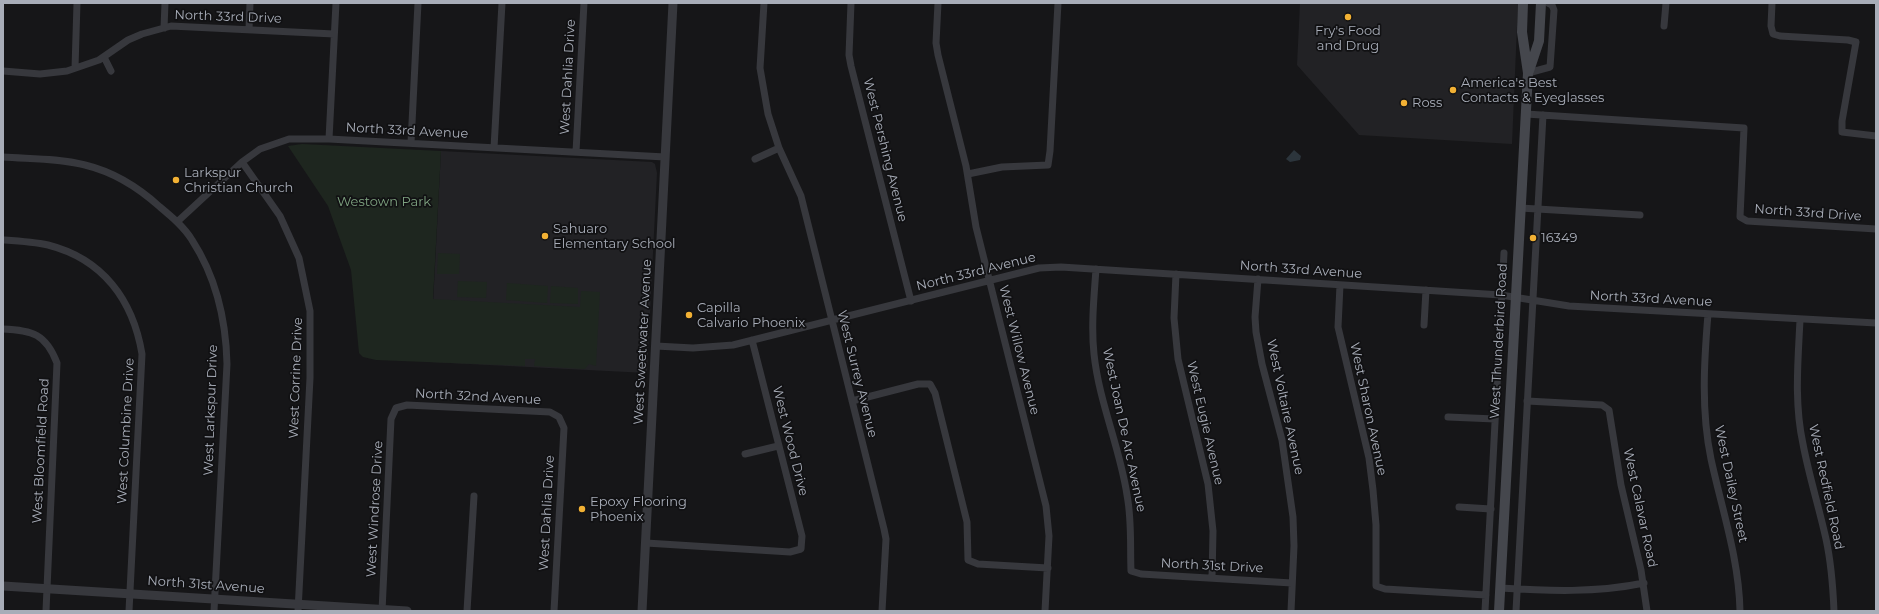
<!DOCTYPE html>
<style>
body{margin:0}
#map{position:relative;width:1879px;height:614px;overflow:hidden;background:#161618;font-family:Montserrat,sans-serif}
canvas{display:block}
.frame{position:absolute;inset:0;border:4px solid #a8adb8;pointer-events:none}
</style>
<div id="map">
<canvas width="1879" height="614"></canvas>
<div class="frame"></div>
</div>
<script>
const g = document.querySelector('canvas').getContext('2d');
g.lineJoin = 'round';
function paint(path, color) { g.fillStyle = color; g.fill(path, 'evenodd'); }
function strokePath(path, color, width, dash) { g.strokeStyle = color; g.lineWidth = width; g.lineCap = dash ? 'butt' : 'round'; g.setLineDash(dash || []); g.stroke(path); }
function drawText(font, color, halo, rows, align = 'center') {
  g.font = font + ' Montserrat,sans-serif'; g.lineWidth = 3.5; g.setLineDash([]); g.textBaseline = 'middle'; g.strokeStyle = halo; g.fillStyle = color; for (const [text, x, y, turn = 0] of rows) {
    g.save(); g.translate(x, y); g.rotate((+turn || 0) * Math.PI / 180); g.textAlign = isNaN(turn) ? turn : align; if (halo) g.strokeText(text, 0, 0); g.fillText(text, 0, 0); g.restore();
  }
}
paint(new Path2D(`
 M1300,3H1518L1512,144L1359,135L1297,65Z
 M441,151L652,162L655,164L657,173L647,373L430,362Z`), '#222225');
paint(new Path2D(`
 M302,144L441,151L433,299L580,307L581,291L600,292L596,366L589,364L585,369L534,366L535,359H525V366L376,360L363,357L359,353L351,270L328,206L288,146Z
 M438,253L460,254L459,274H437Z
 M458,281L487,282L486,298L457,297Z
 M507,283L548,286L547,303L506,300Z
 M551,286L578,288V304L550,303Z`), '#1e261f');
paint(new Path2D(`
 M1294,150L1301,156L1300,160L1290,162L1286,159Z`), '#2c353c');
strokePath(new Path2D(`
 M764,3L760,68L768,114L779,148L801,196L884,529L886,539L882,611
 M851,3L849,55L851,66L911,301
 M938,3L936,43L938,55L966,166L976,227L1046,506L1049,536L1045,611
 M1772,3L1771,26L1773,34L1780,36L1848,40L1856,42L1842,121V132L1876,136
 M1664,26L1666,3
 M164,28L165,3
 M249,29L250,3
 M104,57L111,71
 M75,68L77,3
 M3,71L40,74L67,71L99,60L128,40L142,34L171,26L334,34
 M1528,73L1550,67L1554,10L1552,5L1548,3
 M1526,114L1744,128L1740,217L1747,221L1876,229
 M329,139L336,3
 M411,143L418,3
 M494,148L502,3
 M576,152L584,3
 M3,157C30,159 58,158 85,165C114,172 138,187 160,207C172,217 184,227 192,240C216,277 226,320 227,364L214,611
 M755,159L779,148
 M242,162L280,216L299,258L310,311V378L298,611
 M968,174L1002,167L1048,165L1050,151L1058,3
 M1520,208L1640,215
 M177,222L242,162L260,149L289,139H329L665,157
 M3,240C18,241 34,242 48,245C103,259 133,300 142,354L129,611
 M1096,269C1094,297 1091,326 1094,354C1099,402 1120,448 1127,495C1132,521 1130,546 1131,571L1141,574L1292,583
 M1176,274L1174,318L1178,359L1208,484L1213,531L1212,578
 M1258,279L1255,317L1256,332L1262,364L1282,440L1293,517L1294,546L1291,611
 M1340,285L1338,327L1369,458L1373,490L1376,525V586L1385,589L1486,595
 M1708,314C1704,362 1701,411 1711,459C1722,510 1739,559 1740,611
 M1800,320C1798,361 1794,403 1803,444C1809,476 1819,507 1826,539C1831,562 1833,587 1834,611
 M1424,325L1426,290
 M3,329C32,330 46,334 57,363L46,611
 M656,346L693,348L733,345L1039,268L1061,267L1501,295L1569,306L1876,323
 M852,401L918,384H930L935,393L967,522L968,560L978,564L1048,568
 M1527,401L1602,405L1609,410L1621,485L1641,570L1647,611
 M1448,417L1495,419
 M745,454L778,446
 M1459,507L1491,509
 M646,543L790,552L801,549L802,536L752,340
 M1500,588C1548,591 1596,593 1644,583
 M382,611L391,419L396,408L407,405L550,412L559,417L564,428L554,611
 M467,611L474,496
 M1485,611L1504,253
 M1516,611L1543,115`), '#37383d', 7);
strokePath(new Path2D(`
 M3,586L407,611
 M642,611L673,3`), '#37383d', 9);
strokePath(new Path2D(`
 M1529,71L1539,41L1541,3
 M1499,611L1528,73L1522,32L1523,3`), '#45474d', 10);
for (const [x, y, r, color] of [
 [1348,17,4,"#f2b134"],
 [1453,90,4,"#f2b134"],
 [1404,103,4,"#f2b134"],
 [176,180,4,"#f2b134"],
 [545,236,4,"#f2b134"],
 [1533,238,4,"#f2b134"],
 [689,315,4,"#f2b134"],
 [582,509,4,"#f2b134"]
]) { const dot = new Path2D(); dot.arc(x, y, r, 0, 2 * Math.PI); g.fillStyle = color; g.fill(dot); strokePath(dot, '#111113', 1.5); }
drawText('13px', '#a8adb8', '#111113', [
 ["North 33rd Drive",228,17,2],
 ["West Dahlia Drive",568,77,-87],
 ["North 33rd Avenue",407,131,3],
 ["West Pershing Avenue",885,150,76],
 ["North 33rd Drive",1808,213,4],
 ["North 33rd Avenue",1301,270,4],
 ["North 33rd Avenue",976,272,-14],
 ["North 33rd Avenue",1651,299,3],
 ["West Thunderbird Road",1499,341,-87],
 ["West Sweetwater Avenue",643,342,-87],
 ["West Willow Avenue",1019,350,76],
 ["West Surrey Avenue",857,374,76],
 ["West Corrine Drive",296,378,-88],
 ["North 32nd Avenue",478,397,3],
 ["West Voltaire Avenue",1285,407,78],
 ["West Sharon Avenue",1368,409,78],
 ["West Larkspur Drive",211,410,-88],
 ["West Eugie Avenue",1205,423,77],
 ["West Joan De Arc Avenue",1124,430,78],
 ["West Columbine Drive",126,431,-87],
 ["West Wood Drive",790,441,76],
 ["West Bloomfield Road",41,451,-87],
 ["West Dailey Street",1731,484,78],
 ["West Redfield Road",1826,487,78],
 ["West Calavar Road",1640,508,78],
 ["West Windrose Drive",375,509,-87],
 ["West Dahlia Drive",547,513,-87],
 ["North 31st Drive",1212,566,3],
 ["North 31st Avenue",206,585,4]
]);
drawText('13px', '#a8adb8', '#111113', [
 ["Fry's Food",1348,31,"center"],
 ["and Drug",1348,46,"center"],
 ["America's Best",1461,83],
 ["Contacts & Eyeglasses",1461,98],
 ["Ross",1412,103],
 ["Larkspur",184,173],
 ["Christian Church",184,188],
 ["Sahuaro",553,229],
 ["Elementary School",553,244],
 ["16349",1541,238],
 ["Capilla",697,308],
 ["Calvario Phoenix",697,323],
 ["Epoxy Flooring",590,502],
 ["Phoenix",590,517]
], 'left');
drawText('13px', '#7fa381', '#111113', [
 ["Westown Park",384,202]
]);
</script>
